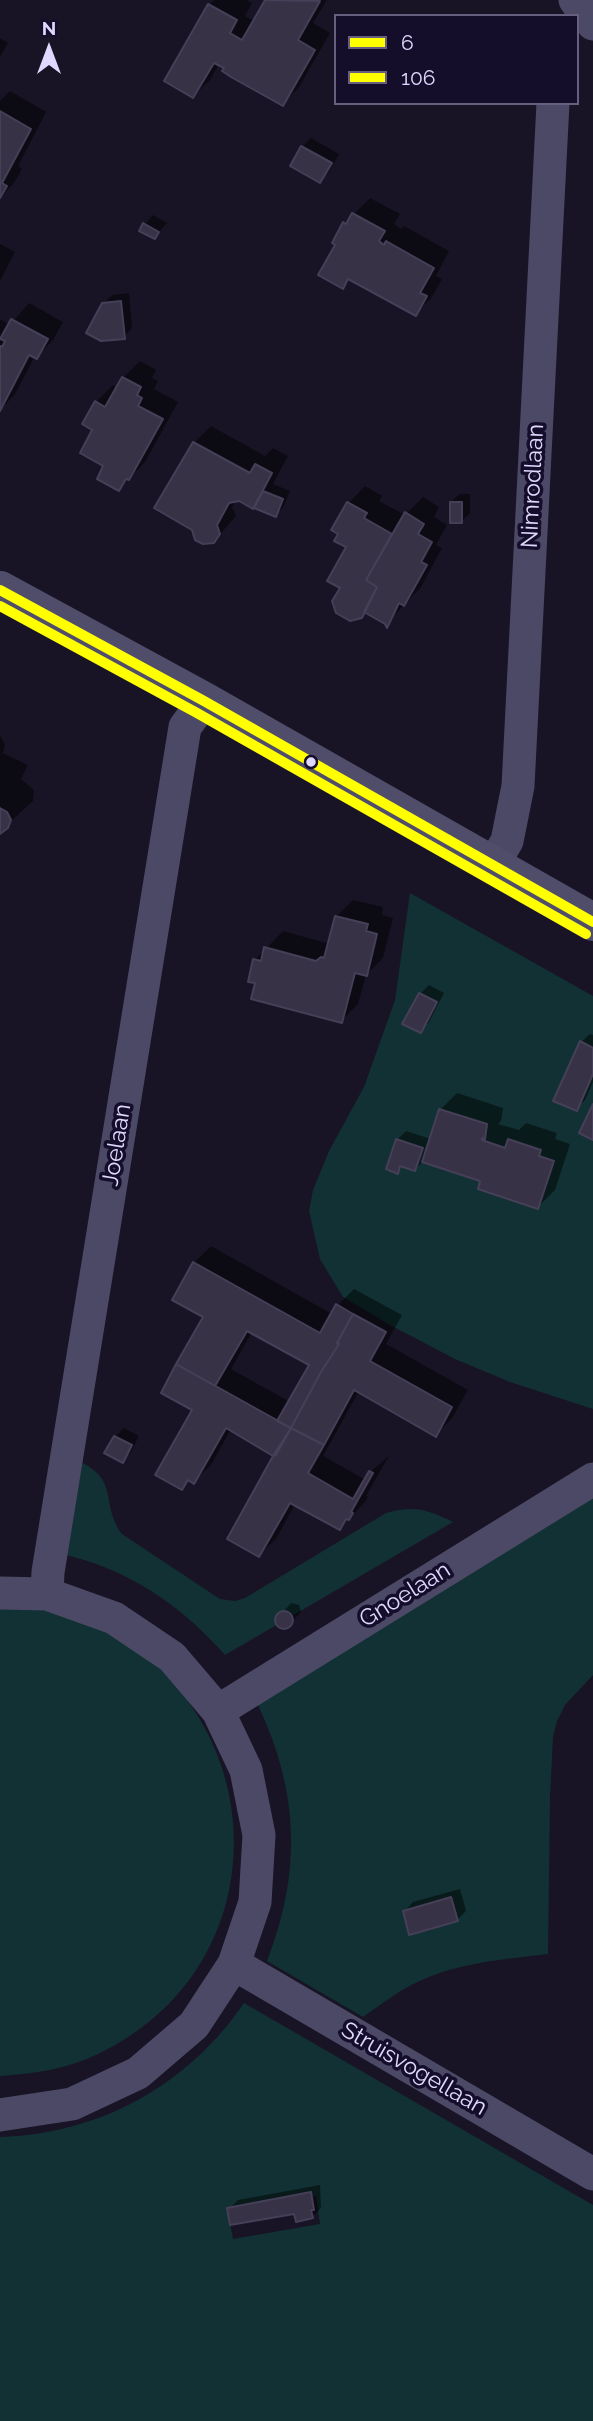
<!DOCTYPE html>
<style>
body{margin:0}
#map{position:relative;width:593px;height:2421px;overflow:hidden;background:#181425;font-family:Raleway,sans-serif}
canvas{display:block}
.legend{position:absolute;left:334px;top:14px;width:245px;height:91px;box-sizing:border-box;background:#150e2b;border:2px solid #665f80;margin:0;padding:9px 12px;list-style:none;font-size:21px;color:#e0d9ff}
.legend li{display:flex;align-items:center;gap:14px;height:35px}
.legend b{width:35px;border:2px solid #665f80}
.north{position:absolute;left:14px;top:14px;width:70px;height:70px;-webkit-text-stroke:5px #150e2b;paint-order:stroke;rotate:0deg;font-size:19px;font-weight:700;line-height:28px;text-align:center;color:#e0d9ff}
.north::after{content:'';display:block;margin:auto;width:24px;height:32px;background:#e0d9ff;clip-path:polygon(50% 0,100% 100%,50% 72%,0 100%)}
</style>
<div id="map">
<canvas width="593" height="2421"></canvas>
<ul class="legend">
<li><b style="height:9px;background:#ff0"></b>6</li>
<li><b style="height:9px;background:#ff0"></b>106</li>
</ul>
<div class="north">N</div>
</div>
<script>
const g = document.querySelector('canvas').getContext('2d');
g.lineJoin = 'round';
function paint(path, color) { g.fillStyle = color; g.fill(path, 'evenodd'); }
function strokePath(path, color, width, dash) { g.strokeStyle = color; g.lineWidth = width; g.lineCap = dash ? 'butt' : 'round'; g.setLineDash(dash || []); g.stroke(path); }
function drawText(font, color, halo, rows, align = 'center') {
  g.font = font + ' Raleway,sans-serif'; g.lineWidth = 7; g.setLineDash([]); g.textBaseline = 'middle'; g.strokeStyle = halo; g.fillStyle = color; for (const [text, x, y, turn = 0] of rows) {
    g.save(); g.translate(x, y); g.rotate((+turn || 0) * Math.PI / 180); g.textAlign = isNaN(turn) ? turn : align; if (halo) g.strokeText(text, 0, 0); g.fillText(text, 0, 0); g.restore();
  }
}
paint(new Path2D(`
 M410,893L593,996V1409L510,1382L455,1359L390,1325L343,1297L320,1259L309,1211L313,1190L329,1151L364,1087L395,1000Z
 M73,1459C122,1477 99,1503 122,1534L220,1599L235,1601L245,1598L386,1513C414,1505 427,1509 453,1522L225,1655C181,1605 127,1568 61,1554Z
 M593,1489V1675L565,1705L557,1721L553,1737L550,1797L548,1954C507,1959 463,1962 424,1979C402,1988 383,2003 363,2017L267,1961C302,1871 299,1792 258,1705Z
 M0,1603C14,1604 29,1604 42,1607C57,1610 73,1617 87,1623C96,1625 105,1628 112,1632C278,1731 276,1970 98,2054C67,2069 34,2074 0,2076Z
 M244,2003L593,2205V2421H0V2137C100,2134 188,2085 244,2003ZM316,2196L320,2224L233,2239L228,2212Z`), '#123134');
paint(new Path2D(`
 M214,0H246L252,3L245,16L255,21L267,0H327L313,23L330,33L299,87L283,104L219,64L210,80L193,96L209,5Z
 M0,38L8,43L0,57Z
 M10,91L46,112L18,166L22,169L14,183L0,197V101Z
 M311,138L339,154L329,172L320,180L302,147Z
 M370,198L400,214L394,224L401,229L404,226L449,251L436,276L442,279L432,297L415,314L351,279L343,287L337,244L334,242L345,223Z
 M153,215L167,223L155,237L145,224Z
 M0,244L15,252L0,281Z
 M129,293L132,328L124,337L103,304L112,295Z
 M29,303L63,322L53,340L37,357L35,356L15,394L0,410V319L10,325Z
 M140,361L156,370L152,378L158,381L154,389L178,402L145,462L119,489L106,465L94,430L96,402L113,385L118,388L123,378Z
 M211,426L265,456L273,448L288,456L273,484L290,491L284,506L275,515L237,500L232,507L236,516L214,541L194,443Z
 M365,486L382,496L379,501L405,515L423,497L439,507L434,517L447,525L436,545L442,548L421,587L387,623L367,611L361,616L342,587L349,547L340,533L334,530L349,503Z
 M460,494H470V513L461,522L451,502Z
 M0,735L5,745L3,753L28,765L21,779L34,790L33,801L0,831Z
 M353,900L383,907L382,915L393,918L383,958L366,975L358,1004L341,1021L257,982L255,960L283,931L330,944L337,916Z
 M429,985L444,993L429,1022L420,1031V994Z
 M590,1034L593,1035V1082L585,1100L576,1109L581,1042Z
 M457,1093L503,1108L501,1121L498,1124L519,1130L526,1123L557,1133L555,1139L570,1144L555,1190L538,1207L483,1180L424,1161L415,1169L403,1165L397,1172V1140L406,1131L431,1139L441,1109Z
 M211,1246L332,1314L338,1305L354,1289L402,1315L386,1344L468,1390L452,1418L436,1435L359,1391L323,1456L366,1480L370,1472L389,1456L366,1496H368L365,1502L340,1528L295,1504L276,1539L259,1555L276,1454L231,1429L211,1465L194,1481L190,1480L182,1488L205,1317L194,1263ZM252,1332L311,1364L290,1402L231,1369Z
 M124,1428L139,1436L131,1452L122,1461L115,1437Z
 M291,1603L299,1605L301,1612L287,1627L279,1625L277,1619Z
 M460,1889L466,1911L457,1920L405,1911L413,1902Z
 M320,2185L321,2208L312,2217L295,2212L229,2209L238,2200Z`), '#0007');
const building = new Path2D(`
 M265,0L320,1L298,40L315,50L283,106L231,77L222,71L224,68L214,63L193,98L164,81L208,4L237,20L230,33L242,40Z
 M0,111L31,129L2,183L7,186L0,198Z
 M301,146L332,163L320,183L290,166Z
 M352,213L385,231L379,241L384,245L386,241L434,268L420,293L427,296L416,316L348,279L343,289L318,275L335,245L332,243L343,222L346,224Z
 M143,223L159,232L155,239L139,231Z
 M121,301L125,339L101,341L86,333L102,303Z
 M11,319L48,339L37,359L29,355L0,411V346L2,347L5,341L0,339Z
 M122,377L141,387L137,395L142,398L138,406L163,419L129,480L126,479L119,491L97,479L103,466L80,453L92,430L82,424L95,401L105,407Z
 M193,442L250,473L255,464L272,473L253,509L239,501L229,503L217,525L220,534L214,543L203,544L195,540L192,530L154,508Z
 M263,491L283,499L276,517L254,508Z
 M347,502L367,513L364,518L392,534L366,580L377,587L362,618L350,621L336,613L332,601L340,588L327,581L346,547L334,541L338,534L331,530Z
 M450,502H462V523H450Z
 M405,512L424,524L418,534L432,542L421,562L427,565L404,606L399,603L387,628L385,624L364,612L377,587L366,580Z
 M0,808L7,812L11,820L8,828L0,834Z
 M335,916L368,924L366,931L377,934L367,976L355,973L342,1023L251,999L255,983L248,982L253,959L261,961L264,947L316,961L321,957L324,958Z
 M419,993L437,1002L421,1033L402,1024Z
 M580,1041L593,1048V1074L577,1111L553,1101Z
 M593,1104V1140L579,1133Z
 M439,1109L487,1124L485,1139L482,1138V1140L505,1148L508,1139L541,1150L539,1156L554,1161L538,1209L478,1189L480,1181L422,1162Z
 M396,1139L423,1148L415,1171L400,1166L398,1174L386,1169Z
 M193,1262L320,1333L336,1304L353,1314L337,1343L339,1344L321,1372L291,1428L277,1421L309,1365L247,1331L215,1386L176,1364L203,1317L172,1300Z
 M353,1314L386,1332L370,1361L452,1407L436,1437L354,1390L324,1445L291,1428L321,1372L339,1344L337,1343Z
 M176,1364L291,1428L276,1455L273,1456L226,1428L194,1484L188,1480L182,1490L155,1475L192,1410L161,1393Z
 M291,1428L324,1445L308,1473L353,1499L369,1471L373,1473L351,1512L353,1513L349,1520L346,1519L340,1530L290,1503L259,1557L227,1539L273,1456Z
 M114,1436L132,1445L123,1463L104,1453Z
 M275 1620a9 9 0 1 1 18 0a9 9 0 1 1-18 0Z
 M451,1897L458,1921L409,1935L403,1911Z
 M311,2192L314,2210H311L313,2218L296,2222L294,2214L230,2225L227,2208Z`);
paint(building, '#383246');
strokePath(building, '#453f58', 2);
strokePath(new Path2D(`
 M575,0L593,24
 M493,865L507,841L518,786L553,103
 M0,1593L47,1594L114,1618L172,1657L218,1711L246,1770L259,1835L255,1902L234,1964L194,2025L138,2073L72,2104L0,2115
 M47,1594L48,1572L185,727L204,701
 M218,1711L593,1479
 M234,1964L593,2174`), '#4c4966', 33);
strokePath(new Path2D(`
 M0,590L204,701L593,922`), '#504d6b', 38);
strokePath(new Path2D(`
 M0,590L204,701L593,922`), '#ff0', 10);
strokePath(new Path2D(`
 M0,606L197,713L586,934`), '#ff0', 10);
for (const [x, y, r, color] of [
 [311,762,6,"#e0d9ff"]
]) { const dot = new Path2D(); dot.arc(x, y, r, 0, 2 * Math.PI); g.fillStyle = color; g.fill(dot); strokePath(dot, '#150e2b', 2.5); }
drawText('23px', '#e0d9ff', '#150e2b', [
 ["Nimrodlaan",533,486,-87],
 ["Joelaan",117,1145,-81],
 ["Gnoelaan",405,1595,-32],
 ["Struisvogellaan",414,2069,30]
]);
</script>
